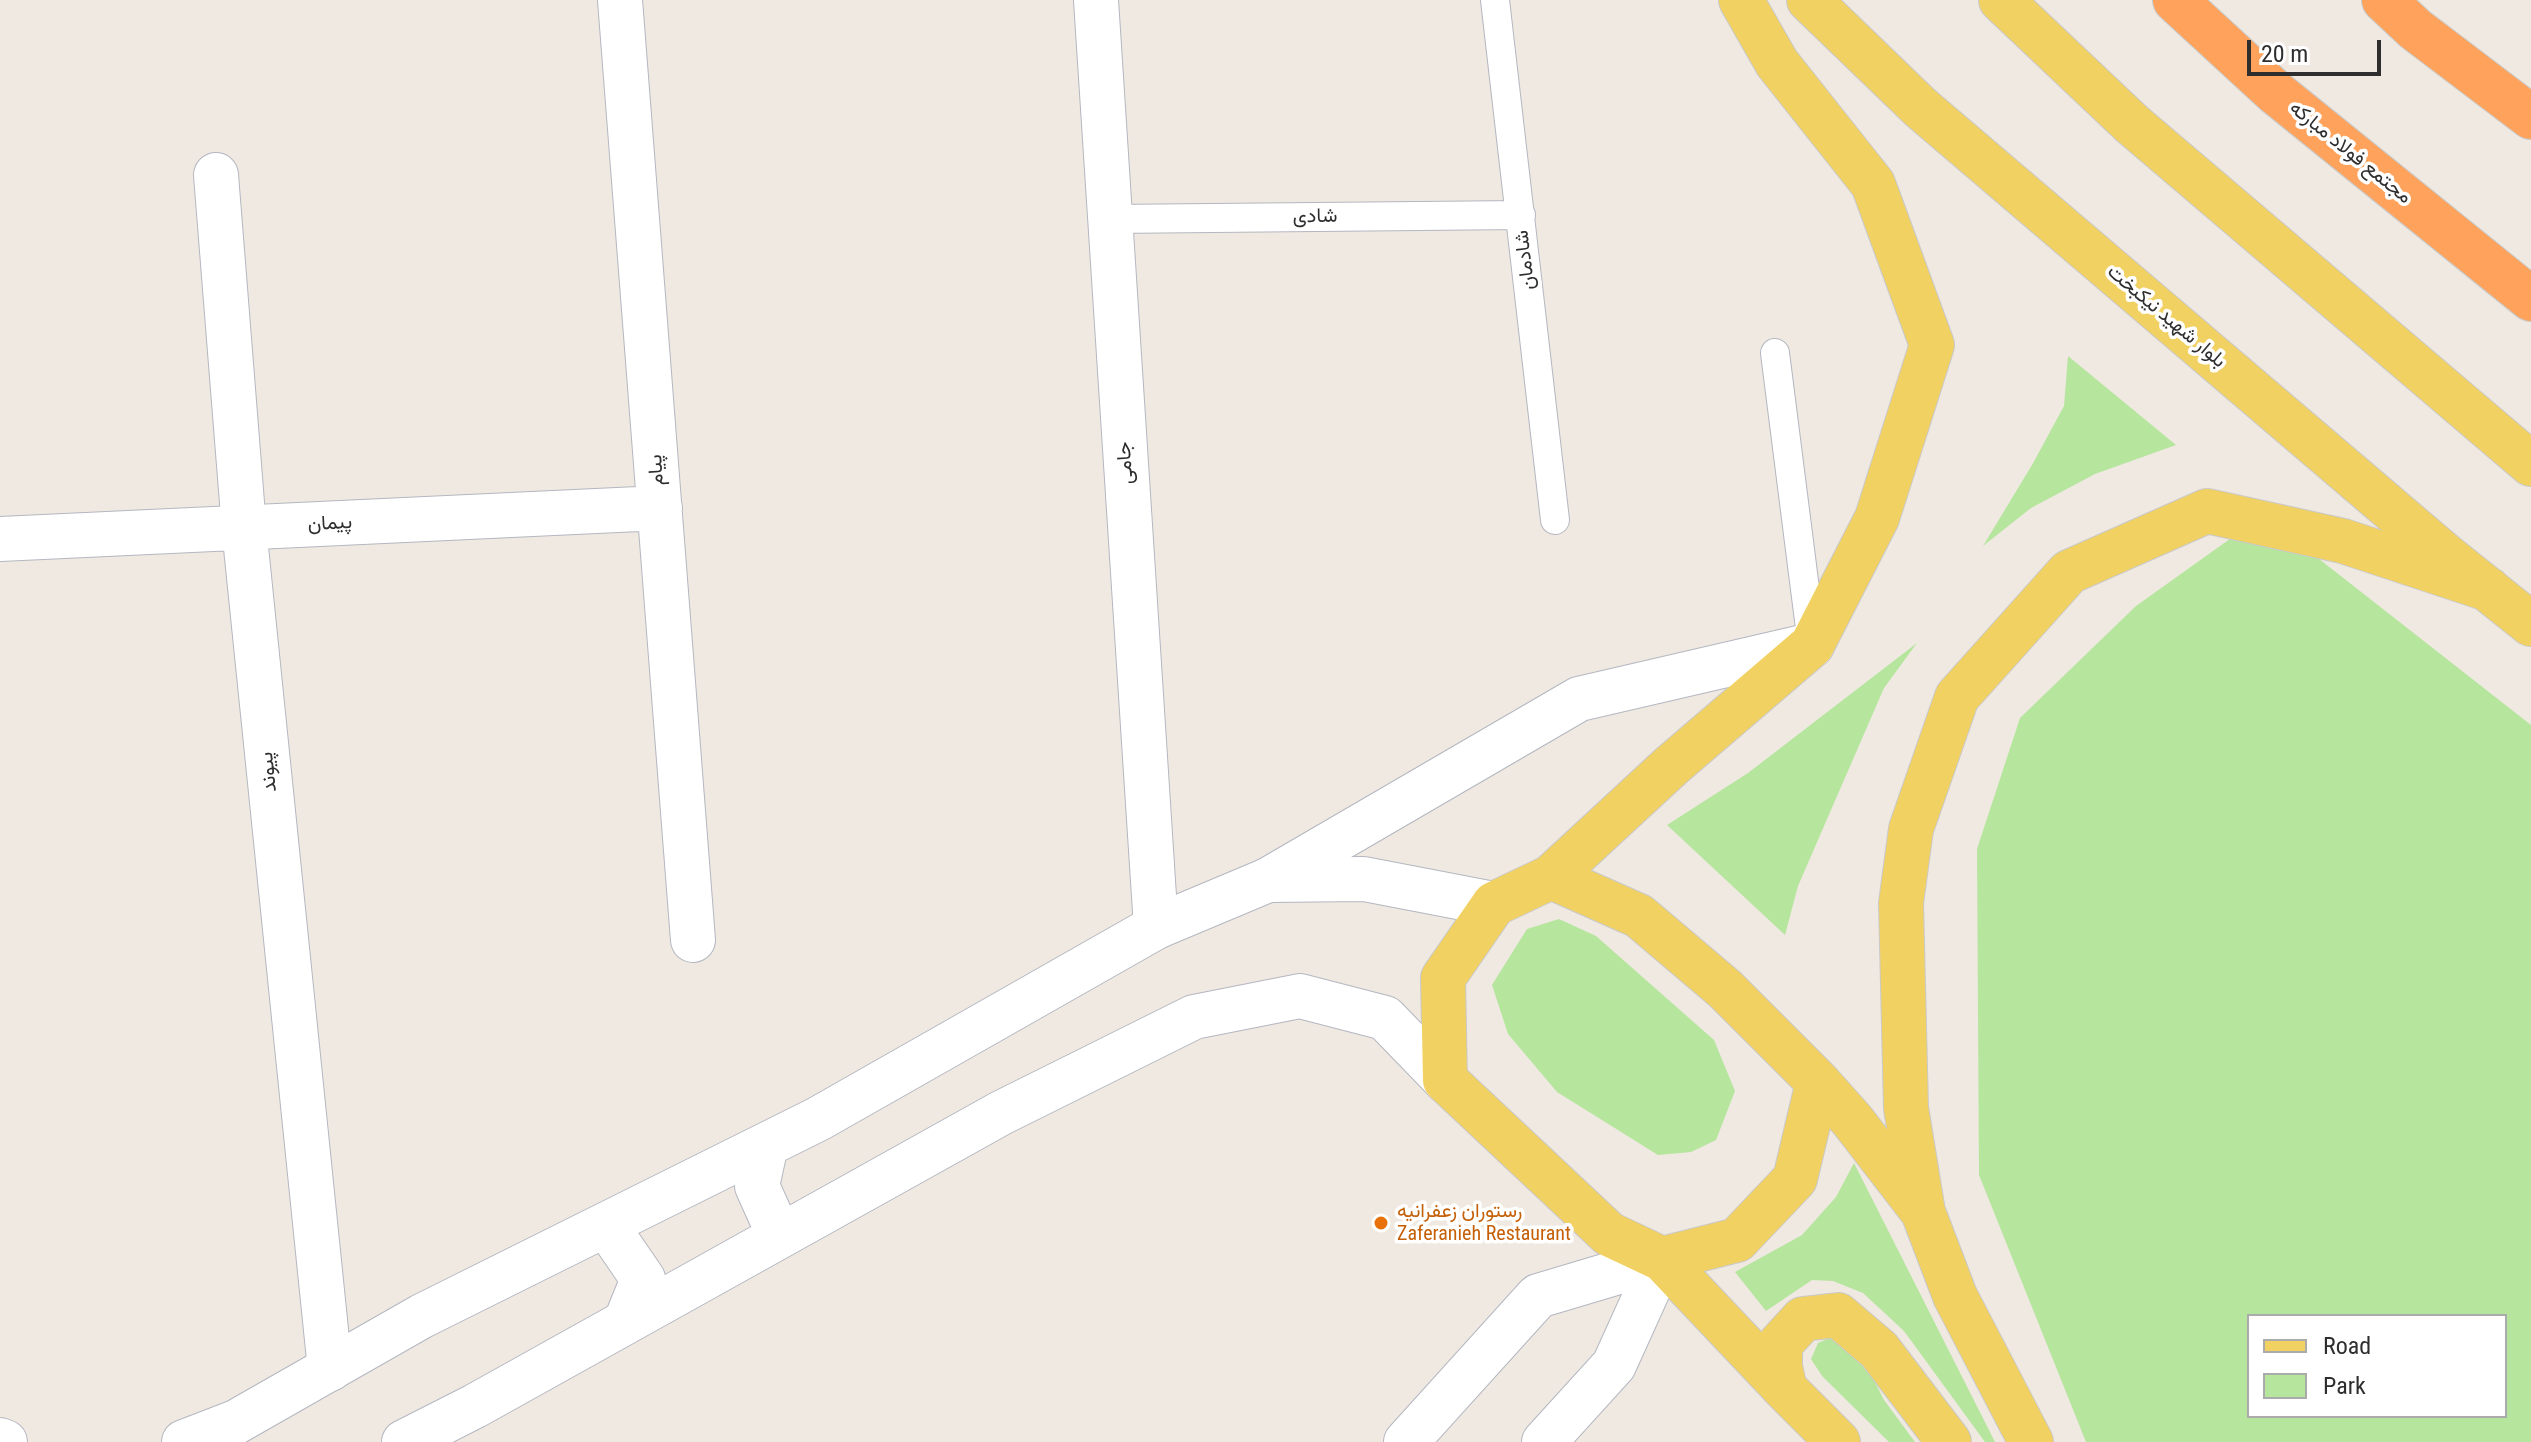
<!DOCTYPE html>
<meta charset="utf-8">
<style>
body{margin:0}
#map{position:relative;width:2531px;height:1442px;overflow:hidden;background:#efe9e1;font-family:"Roboto Condensed",sans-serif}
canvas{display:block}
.legend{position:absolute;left:2247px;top:1314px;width:260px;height:104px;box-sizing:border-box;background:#fff;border:2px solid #ababab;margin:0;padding:10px 14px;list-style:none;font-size:24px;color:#2e2e2e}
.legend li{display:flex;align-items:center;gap:16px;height:40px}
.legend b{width:40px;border:2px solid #ababab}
.scale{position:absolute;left:2247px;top:40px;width:134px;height:36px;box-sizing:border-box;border:4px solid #2e2e2e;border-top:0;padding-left:10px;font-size:24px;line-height:28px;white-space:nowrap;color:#2e2e2e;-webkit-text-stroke:6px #fff;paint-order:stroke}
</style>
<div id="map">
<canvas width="2531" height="1442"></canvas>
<ul class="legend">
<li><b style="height:10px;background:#f2d163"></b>Road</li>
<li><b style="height:22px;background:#b6e59e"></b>Park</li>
</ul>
<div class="scale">20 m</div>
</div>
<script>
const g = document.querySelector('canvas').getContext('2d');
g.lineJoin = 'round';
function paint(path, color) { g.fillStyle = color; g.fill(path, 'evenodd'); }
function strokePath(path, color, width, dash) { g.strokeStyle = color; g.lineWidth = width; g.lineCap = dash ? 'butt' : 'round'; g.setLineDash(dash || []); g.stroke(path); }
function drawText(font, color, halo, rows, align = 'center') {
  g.font = font + ' "Roboto Condensed",Vazirmatn,sans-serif'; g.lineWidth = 7; g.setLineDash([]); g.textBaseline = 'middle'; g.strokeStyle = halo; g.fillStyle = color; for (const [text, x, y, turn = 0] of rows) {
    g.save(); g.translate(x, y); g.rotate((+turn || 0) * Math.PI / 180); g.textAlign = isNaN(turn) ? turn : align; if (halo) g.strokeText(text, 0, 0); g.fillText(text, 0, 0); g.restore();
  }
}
paint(new Path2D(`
 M2068,356L2176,445L2095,474L2031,508L1983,546L2032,465L2064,406Z
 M2234,536L2314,555L2531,725V1442H2086L1979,1175L1977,849L2020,718L2136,606ZM2249,1316H2505V1416H2249Z
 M1917,643L1884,688L1798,886L1785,935L1667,825L1748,773Z
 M1559,919L1596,936L1714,1040L1735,1091L1716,1140L1691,1152L1658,1155L1557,1092L1508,1034L1492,985L1527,929Z
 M1854,1163L1995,1442H1985L1904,1331L1863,1293L1833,1281L1812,1280L1766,1311L1735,1272L1802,1235L1836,1197Z
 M1831,1337L1860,1352L1884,1400L1915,1442H1889L1822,1376L1811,1359L1818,1343Z`), '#b6e59e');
const lane = new Path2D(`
 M1495,0L1555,520
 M1110,219L1521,215
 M1775,353L1812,644`);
const street = new Path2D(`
 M620,0L693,940
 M1096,0L1156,927
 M216,175L244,528L330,1369
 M0,539L660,508
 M1268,880L1579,699L1812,645
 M1406,1442L1538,1296L1662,1259
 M1544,1442L1614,1365L1662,1259`);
const secondary = new Path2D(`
 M766,1145L757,1186L779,1235
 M606,1225L643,1279L626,1321
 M0,1440L5,1442
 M184,1442L236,1422L422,1316L818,1119L1156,927L1268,880L1364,879L1494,904
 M404,1442L475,1406L1001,1113L1194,1017L1300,996L1385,1018L1445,1080`);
const primary = new Path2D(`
 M1809,0L1921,108L2446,556L2531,624
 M2001,0L2132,124L2531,464
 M1551,877L1639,916L1725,989L1818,1082L1795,1179L1737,1240L1662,1259L1609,1234L1445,1080L1443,978L1494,904Z
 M1551,877L1671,766L1812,645L1877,518L1932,345L1873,184L1777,63L1741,0
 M1818,1082L1852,1120L1923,1212L1955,1296L2031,1442
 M1923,1212L1906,1108L1901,903L1911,829L1957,697L2069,572L2207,511L2343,541L2488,589
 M1662,1259L1785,1389L1838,1442
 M1785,1389L1780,1367V1344L1803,1319L1838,1315L1879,1350L1949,1442`);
const highway = new Path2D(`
 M2175,0L2276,93L2531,299
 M2384,0L2415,29L2531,117`);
strokePath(lane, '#b4b7c1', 30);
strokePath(street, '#b4b7c1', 46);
strokePath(secondary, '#b4b7c1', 46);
strokePath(primary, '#c9c9c9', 46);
strokePath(highway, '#c9c9c9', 46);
strokePath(lane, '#fff', 28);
strokePath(street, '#fff', 44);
strokePath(secondary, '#fff', 44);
strokePath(primary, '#f2d163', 44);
strokePath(highway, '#ffa35c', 44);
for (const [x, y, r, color] of [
 [1381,1223,8,"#e8710a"]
]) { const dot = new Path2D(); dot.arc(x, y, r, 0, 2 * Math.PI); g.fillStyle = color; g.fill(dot); strokePath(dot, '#fff', 3); }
drawText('20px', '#2e2e2e', '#fff', [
 ["مجتمع فولاد مبارکه",2350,153,39],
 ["شادی",1315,217,-1],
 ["شادمان",1526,260,-97],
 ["بلوار شهید نیکبخت",2166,317,40],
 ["جامی",1126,463,-94],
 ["پیام",657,470,-94],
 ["پیمان",330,524,-3],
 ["پیوند",269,772,-96]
]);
drawText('20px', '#c56008', '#fff', [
 ["رستوران زعفرانیه",1397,1212],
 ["Zaferanieh Restaurant",1397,1235]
], 'left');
</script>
